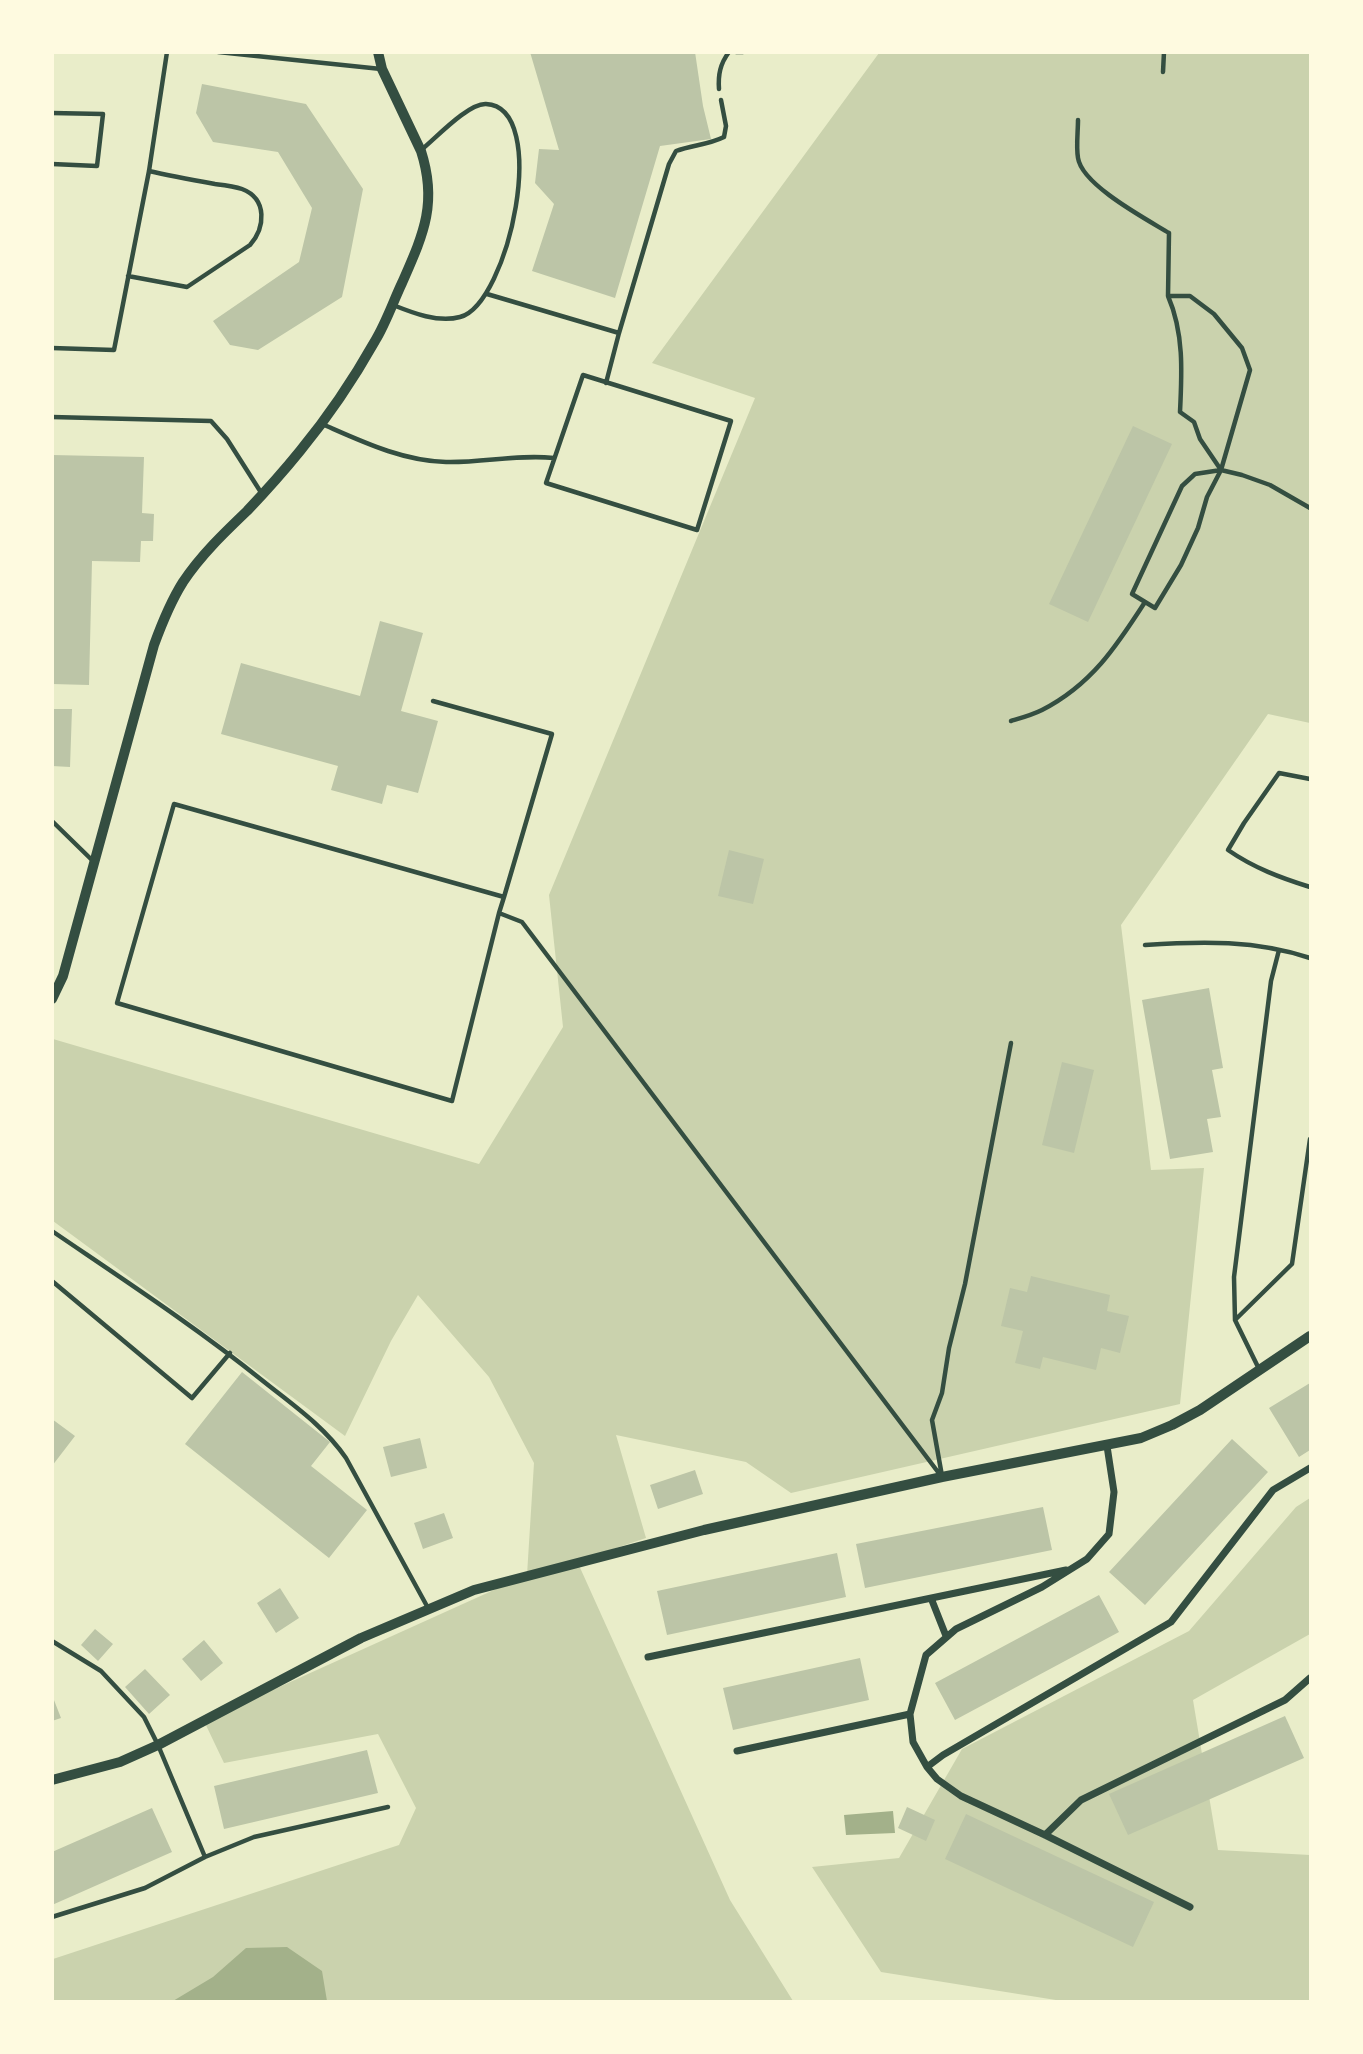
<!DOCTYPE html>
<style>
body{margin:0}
#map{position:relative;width:1363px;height:2054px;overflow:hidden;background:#e9edc9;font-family:Lato,sans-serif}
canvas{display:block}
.frame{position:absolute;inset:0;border:54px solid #fefae0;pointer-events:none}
</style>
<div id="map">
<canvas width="1363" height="2054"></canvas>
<div class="frame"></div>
</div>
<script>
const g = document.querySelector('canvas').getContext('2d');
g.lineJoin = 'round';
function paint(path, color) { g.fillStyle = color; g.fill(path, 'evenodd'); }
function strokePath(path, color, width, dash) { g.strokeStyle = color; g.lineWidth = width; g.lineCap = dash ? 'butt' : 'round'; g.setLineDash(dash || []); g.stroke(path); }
paint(new Path2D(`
 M879,53H1310V723L1268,714L1121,925L1151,1170L1204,1168L1180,1404L791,1493L746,1462L616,1435L646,1538L577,1561L730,1900L793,2001H53V1959L399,1845L416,1808L378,1734L224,1763L204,1721L527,1575L534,1463L489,1377L418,1295L391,1341L345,1436L53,1221V1039L479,1164L563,1027L549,895L755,398L652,363Z
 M1310,1498V1634L1193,1700L1218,1850L1310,1855V2001H1062L881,1972L812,1867L899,1858L962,1749L1189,1631L1296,1507Z`), '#cad2ad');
paint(new Path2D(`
 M893,1811L895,1833L846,1835L844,1815Z
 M287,1947L322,1971L327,2001H173L213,1977L246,1948Z`), '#a3b18a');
paint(new Path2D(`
 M530,52H695L703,106L711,139L660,146L615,298L532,271L554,204L535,183L539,149L559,150Z
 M202,84L306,104L363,189L342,297L258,350L230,345L213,321L299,262L312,208L278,152L213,142L196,113Z
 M1133,426L1172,444L1088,622L1049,604Z
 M52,455L144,457L142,513L154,514L153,541H141L140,562L92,561L89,685L52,684Z
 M380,621L423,633L401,711L438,721L418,793L387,785L382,804L331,790L338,766L221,734L241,663L360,696Z
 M52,709H72L70,767L52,766Z
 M729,850L764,859L753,904L718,896Z
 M1209,988L1223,1068L1212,1070L1221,1117L1207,1119L1213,1152L1170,1159L1142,1000Z
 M1062,1062L1094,1070L1074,1153L1042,1145Z
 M1031,1276L1110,1295L1107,1311L1129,1316L1120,1353L1101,1348L1096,1370L1043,1357L1040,1369L1015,1363L1023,1331L1001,1326L1010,1288L1027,1292Z
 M242,1372L330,1442L311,1466L367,1510L329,1558L185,1444Z
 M1310,1383V1450L1299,1457L1269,1408Z
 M52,1419L75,1436L52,1466Z
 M420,1438L427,1468L391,1477L383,1447Z
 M1232,1439L1268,1472L1145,1605L1109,1572Z
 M695,1470L703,1494L658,1509L650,1485Z
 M1043,1507L1052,1550L865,1588L856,1544Z
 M444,1513L453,1538L423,1549L414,1523Z
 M837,1553L846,1597L667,1635L657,1591Z
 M280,1588L299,1618L276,1633L257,1603Z
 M1099,1595L1119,1632L955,1720L935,1683Z
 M95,1629L113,1644L98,1661L81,1645Z
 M204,1640L223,1663L201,1681L182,1659Z
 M860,1658L869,1700L733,1730L723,1688Z
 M145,1669L170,1695L149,1714L125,1687Z
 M52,1695L61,1718L52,1721Z
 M1285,1716L1304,1758L1128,1835L1109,1794Z
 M367,1750L378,1793L224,1829L214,1786Z
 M907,1807L935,1820L926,1841L898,1828Z
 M152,1808L172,1852L52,1905V1852Z
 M966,1814L1154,1902L1133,1947L945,1859Z`), '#bcc5a7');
strokePath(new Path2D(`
 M218,52L381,69
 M736,52H743
 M1163,72L1164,52
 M719,89C718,75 720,64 729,52
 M52,113L103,114L97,166L52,164
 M1078,120C1078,132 1076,146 1078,158C1082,185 1146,219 1169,233L1168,296
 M128,276L187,287L250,245C265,228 268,199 242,189C234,186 224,185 215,184C193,180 171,176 149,171
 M487,294L619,333L606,383
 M393,305C413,313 438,323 460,317C509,304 551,107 486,104C468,103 435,139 421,150
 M619,333L669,164L676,151C692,145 708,145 724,137L726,126L721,100
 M52,348L114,350L149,171L167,52
 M583,375L731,421L697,530L546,483Z
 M52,417L211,421L227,439L262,494
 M322,424C361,441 402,461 446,462C482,463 518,454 554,458
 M1221,470L1200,439L1194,422L1180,412C1182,372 1184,333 1168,296H1190L1214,314L1242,348L1250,370L1221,470L1207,497L1198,528L1181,565L1155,608L1132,594L1182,486L1195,474L1221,470L1242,475L1270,485L1310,508
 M433,701L552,734L504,897
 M1011,721C1021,718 1032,715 1042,710C1091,685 1116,647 1145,602
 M1310,779L1279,773L1244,823L1228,850C1254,868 1281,878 1310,887
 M52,821L94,862
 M499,913L504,897L174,804L117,1003L452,1101L499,913L522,922L941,1476
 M1145,945C1202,941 1256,940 1310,958
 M52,1231C124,1280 196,1327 263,1381C293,1405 324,1426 346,1458L428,1608
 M52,1281L192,1398L230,1353
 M1235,1320L1292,1264L1310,1139
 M1259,1369L1235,1320L1234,1277L1271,981L1279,950
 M942,1476L932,1420L942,1393L949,1348L965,1284L1011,1043
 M52,1641L101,1671L144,1717L158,1745L205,1857
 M52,1917L145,1888L205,1857L254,1837L388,1807`), '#344e41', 4.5);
strokePath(new Path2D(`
 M1107,1446L1114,1492L1109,1534L1087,1559L1042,1587L956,1629L926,1655L910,1714L913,1742L927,1767L937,1779L961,1796L1045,1835L1190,1907
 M931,1598L946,1636
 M648,1657L1066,1570
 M737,1751L910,1714
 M927,1767L943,1755L1171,1622L1273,1490L1310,1468
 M1045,1835L1081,1800L1285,1700L1310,1678`), '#344e41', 7);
strokePath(new Path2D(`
 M52,999L63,976L154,645C162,623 171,601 183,582C201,555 224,533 247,511C265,492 283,472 300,451C328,417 353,380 375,341C386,323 393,302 402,283C423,235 438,204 421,151L382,69L378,52
 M52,1780L120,1762L158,1745L361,1638L474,1590L704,1530L942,1477L1141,1438L1172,1425L1200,1410L1310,1336`), '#344e41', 10);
</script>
